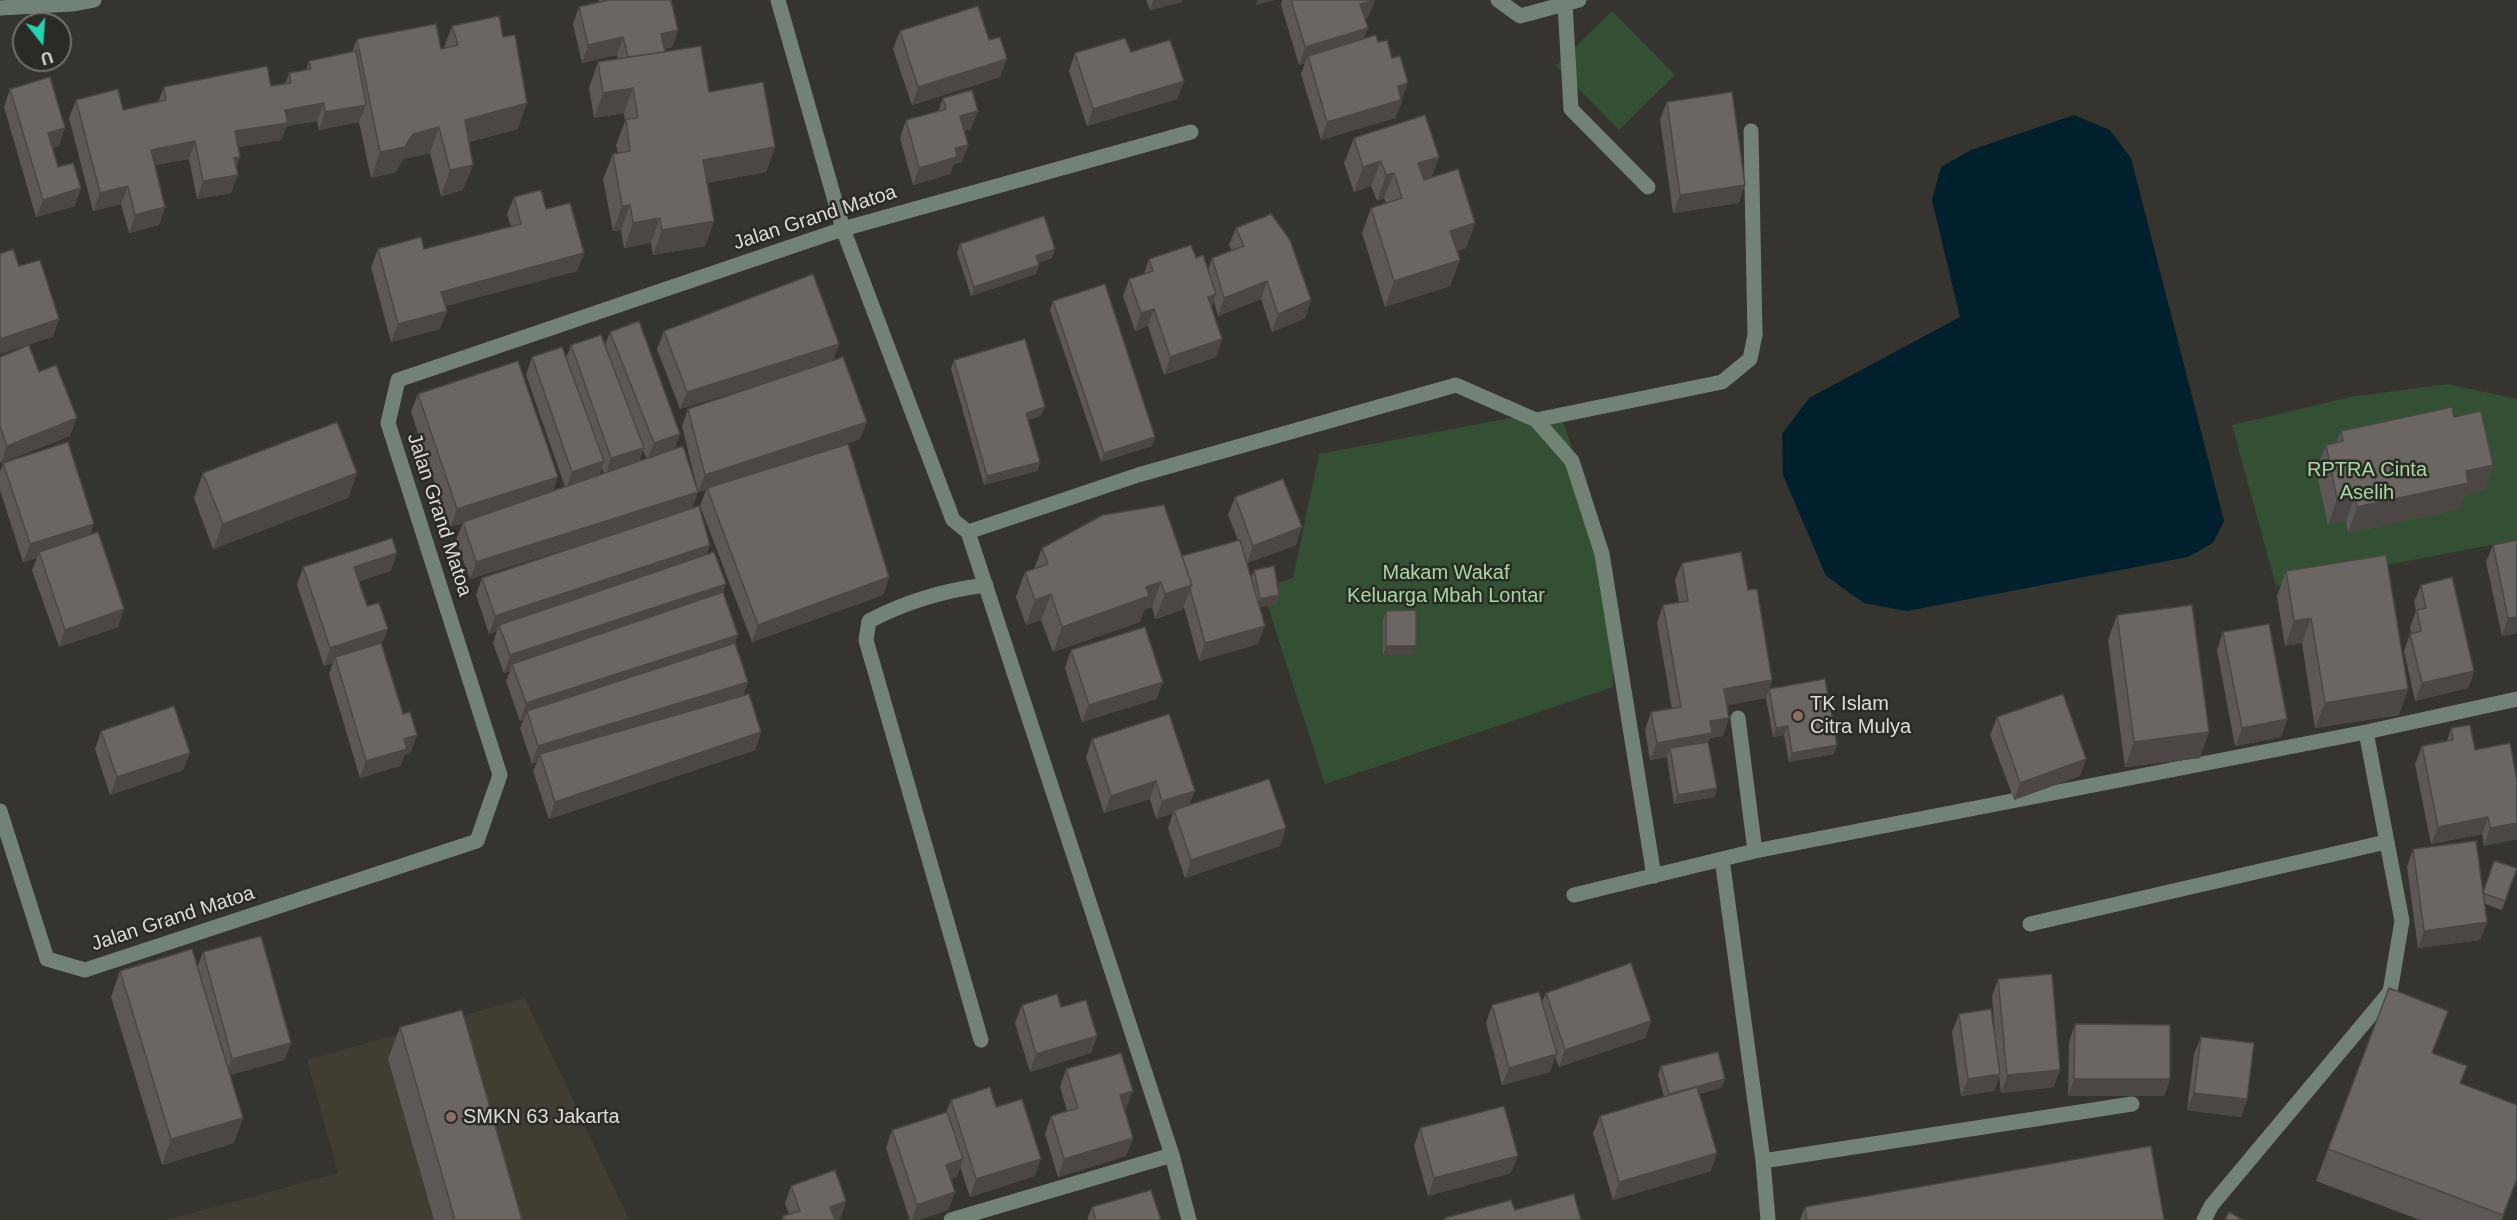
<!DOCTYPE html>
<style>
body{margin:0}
#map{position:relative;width:2517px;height:1220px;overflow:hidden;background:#36342f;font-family:Arial,sans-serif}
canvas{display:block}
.north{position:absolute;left:12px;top:12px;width:60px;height:60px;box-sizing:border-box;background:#2c2a25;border:2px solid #73716d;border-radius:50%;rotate:163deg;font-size:16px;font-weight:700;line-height:24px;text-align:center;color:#dedcd9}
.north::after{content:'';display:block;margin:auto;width:21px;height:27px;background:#21d5b0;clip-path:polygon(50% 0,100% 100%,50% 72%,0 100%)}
</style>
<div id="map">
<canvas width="2517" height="1220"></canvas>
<div class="north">U</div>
</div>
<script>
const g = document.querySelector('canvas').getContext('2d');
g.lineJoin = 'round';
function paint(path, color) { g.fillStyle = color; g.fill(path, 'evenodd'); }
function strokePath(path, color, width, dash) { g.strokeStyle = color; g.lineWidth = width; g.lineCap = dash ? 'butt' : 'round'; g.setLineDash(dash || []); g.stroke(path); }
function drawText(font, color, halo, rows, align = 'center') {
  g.font = font + ' Arial,sans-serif'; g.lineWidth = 5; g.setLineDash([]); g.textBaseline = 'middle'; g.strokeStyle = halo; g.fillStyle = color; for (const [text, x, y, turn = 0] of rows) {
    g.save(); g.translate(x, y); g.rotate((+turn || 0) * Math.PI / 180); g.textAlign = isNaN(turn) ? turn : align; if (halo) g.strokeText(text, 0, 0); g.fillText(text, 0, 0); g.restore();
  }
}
paint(new Path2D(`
 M525,998L629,1220H167L338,1173L307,1060Z`), '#413d32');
paint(new Path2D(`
 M1612,11L1675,75L1619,130L1556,66Z
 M2447,384L2517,399V540L2276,586L2232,425L2351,397Z
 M1559,409L1614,577L1613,687L1325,784L1262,588L1293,578L1319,454Z`), '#345034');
paint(new Path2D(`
 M2074,115L2110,130L2131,158L2224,521L2213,543L2188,557L1907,611L1864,603L1826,576L1783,475L1782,434L1809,398L1960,317L1932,200L1941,167L1971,150Z`), '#00202e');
strokePath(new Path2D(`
 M778,0L843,229L953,520L968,532L1172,1155L1189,1220
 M1498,0L1520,16L1579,0
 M1565,4L1571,109L1648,187
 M0,8L72,4L94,0
 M1536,420L1722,382L1750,359L1755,335L1751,131
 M968,532L1138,475L1456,385L1536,420L1572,461L1602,554L1654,876
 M1738,718L1755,851
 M0,811L47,959L85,970L477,841L500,775L388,423L398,380L843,229L1191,132
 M1722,859L1763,1161L1768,1220
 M1574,895L1755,851L2366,732L2517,699
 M2030,924L2386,842
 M981,1040L866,640L869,621C905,602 946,590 986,585
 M1763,1161L2132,1104
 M951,1220L1172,1155
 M2204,1220L2211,1206L2390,992L2402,921L2366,732`), '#728376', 15);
paint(new Path2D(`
 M599,0H671L678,30L672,47L664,49L665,52L709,92L775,147L766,172L707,183L714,221L705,246L653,255L651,243L624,248L621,230L613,231L603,179L613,154L618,153L616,145L625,121L624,113L594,118L589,88L598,62L618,59L617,55L582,63L573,24L579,7L599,2Z
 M1146,0H1183L1182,2L1150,10Z
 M1282,0H1375L1368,17L1365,19L1364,39L1378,42L1402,101L1395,118L1321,140L1301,74L1305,63L1299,65L1281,5Z
 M452,26L518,129L469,142L463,190L441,196L430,153L403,159L396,172L371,178L359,122L319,130L317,121L287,126L281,140L238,147L240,157L236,167L231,193L197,199L189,159L155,165L165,207L159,225L129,233L121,204L93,211L69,118L76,100L123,110L158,102L164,87L271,86L285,84L289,73L306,70L309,61L352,52L357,39L441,49L444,48Z
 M900,31L989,40L1007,59L1000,77L912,105L893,49Z
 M1131,52L1184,81L1177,99L1087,126L1069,71L1075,53Z
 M10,89L59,146L52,148L58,167L75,206L36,217L4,107Z
 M943,98L971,129L964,131L962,162L954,164L950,174L913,185L900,138L906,120L938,112Z
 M1667,102L1739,203L1673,213L1660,119Z
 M1354,138L1439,157L1431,178L1475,223L1466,248L1457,251L1450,286L1385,307L1362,233L1371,208L1386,203L1384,198L1377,201L1371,186L1354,192L1344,163Z
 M514,197L546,209L584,253L577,271L445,306L447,311L440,329L391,342L371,267L378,249H424L511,227L507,214Z
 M1236,228L1311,300L1305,318L1272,332L1261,299L1218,316L1214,301L1211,307L1222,339L1216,357L1164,375L1148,326L1135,331L1123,296L1129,279L1144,274L1149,259L1196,258L1208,270L1212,258L1232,251L1229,245Z
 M960,244L1052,258L1038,263L1036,274L971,296L957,253Z
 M1053,301L1152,446L1101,462L1050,310Z
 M664,331L839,344L833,360L860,439L807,457L889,577L883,595L752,642L700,506L706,490L698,492L682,426L688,409L773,380L680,409L657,349Z
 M610,332L680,434L674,449L698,492L692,508L707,554L723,593L735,643L743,696L761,732L755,750L549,819L533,771L537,762L532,764L520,728L524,719L520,721L506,681L510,671L504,673L493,643L497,631L489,634L476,595L482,578L620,532L470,579L456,540L463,523L450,527L411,412L418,394L558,477L553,491L565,487L526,375L532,357L566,358L571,345H605ZM643,450L647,459L639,462ZM602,467L604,474L599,476Z
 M0,357L70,436L1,463L0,461Z
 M954,360L1041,416L1028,420L1040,462L1037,471L984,485L951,369Z
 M2454,417L2493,465L2484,490L2464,495L2459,509L2348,533L2346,521L2328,525L2316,470L2326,445L2336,443L2341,431Z
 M3,463L90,535L118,627L59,647L32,570L37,558L23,562L0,490V472Z
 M203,473H357L348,498L213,549L194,498Z
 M1235,497L1296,545L1247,563L1251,578L1254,570L1279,595L1276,604L1259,607L1258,644L1199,661L1184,607L1182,610L1155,619L1152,607L1144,610L1140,622L1053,652L1041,620L1026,625L1016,597L1025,572L1034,569L1042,548L1182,556L1238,540L1228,515Z
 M2517,540V633L2502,636L2486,562L2493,545Z
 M1682,563L1748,590L1772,680L1769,689L1834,754L1789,762L1784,735L1773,737L1766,698L1727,705L1723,736L1710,738L1708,742L1717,788L1714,797L1674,804L1667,757L1650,760L1645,730L1651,712L1672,709L1657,623L1663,605L1679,602L1675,580Z
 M303,567L391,571L359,581L382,645L403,714L417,735L410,753L405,754L400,766L360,778L329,674L333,663L324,666L297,585Z
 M2286,571L2408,689L2399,715L2315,728L2302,643L2285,646L2277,596Z
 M2421,585L2474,671L2468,688L2415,701L2404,651L2410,634L2411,633L2410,628L2416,610L2414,602Z
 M1386,611L1413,655H1383V620Z
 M2117,615L2200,758L2125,767L2108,640Z
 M2223,632L2287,719L2281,737L2235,746L2217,650Z
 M1071,650L1163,682L1156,699L1082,722L1065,668Z
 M1169,714L1189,805L1280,846L1185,878L1168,828L1173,813L1156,819L1150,799L1104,813L1086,757L1092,739Z
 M1997,717L2086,759L2080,776L2014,800L1990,735Z
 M2451,728L2475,750L2517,780V839L2484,846L2482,834L2431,844L2415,764L2422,746L2447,741Z
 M101,731L190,753L183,770L110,795L95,749Z
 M2413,849L2483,892L2517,868L2502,910L2485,904L2487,922L2480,940L2418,948L2407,867Z
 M203,952L291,1043L284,1060L230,1075L234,1143L162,1165L111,997L120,971L197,968Z
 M1998,979L2054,1087L2001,1093L1999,1076L1994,1091L1961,1096L1952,1032L1959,1014L1996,1047L1992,996Z
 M1546,993L1651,1021L1645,1038L1559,1067L1555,1057L1550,1072L1502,1085L1486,1023L1492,1005L1542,1002Z
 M1022,1005L1061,1007L1097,1036L1091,1053L1030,1072L1015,1023Z
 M2075,1024L2170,1079L2164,1096H2068L2069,1042Z
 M400,1027L522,1220H434L388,1059Z
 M2201,1037L2247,1099L2241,1117L2187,1110L2194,1054Z
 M2432,1054L2467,1066L2461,1083L2517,1180L2502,1220H2420L2316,1181L2328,1149Z
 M1661,1066L1725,1079L1721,1088L1699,1094L1711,1171L1613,1200L1593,1133L1600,1116L1664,1097L1658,1075Z
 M1066,1069L1126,1109H1124L1133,1138L1126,1156L1058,1177L1045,1134L1051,1116L1067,1111L1060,1087Z
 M951,1100L996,1107L1035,1176L970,1197L960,1167L957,1177L950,1179L955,1192L948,1210L918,1220H910L886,1148L892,1130L946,1113Z
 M1420,1128L1511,1173L1428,1196L1414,1146Z
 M791,1186L846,1201L840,1219L837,1220H782L783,1216L789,1214L785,1204Z
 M1092,1207L1161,1220H1087Z
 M1805,1207L2164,1220H1800Z`), '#5d5855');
paint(new Path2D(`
 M1153,0H1183L1182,2L1150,10Z
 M1257,0H1276L1256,5Z
 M1375,0L1368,17L1354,22L1360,4Z
 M1368,28L1361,46L1308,56L1305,63L1299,65L1305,47Z
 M678,30L672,47L655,51L661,34Z
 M623,37L617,55L582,63L588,45Z
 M1007,59L1000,77L912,105L918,87Z
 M1184,81L1177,99L1087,126L1093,109Z
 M1408,83L1395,118L1321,140L1327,122L1398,86Z
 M633,88L624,113L594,118L603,93Z
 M324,103L317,121L287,126L281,140L228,149L235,131L285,110Z
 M527,103L518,129L456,145L465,120Z
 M366,105L359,122L319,130L325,112Z
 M978,111L971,129L953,134L960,116Z
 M439,127L430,153L403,159L396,172L371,178L380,152L413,134Z
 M65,128L59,146L42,151L48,133Z
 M195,141L189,159L144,167L151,150Z
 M968,145L962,162L954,164L950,174L913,185L919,168L955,148Z
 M775,147L766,172L694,185L703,160Z
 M240,157L233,174L234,158Z
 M1439,157L1429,182L1408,188L1418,163Z
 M1381,161L1371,186L1354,192L1363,167Z
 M473,165L463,190L441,196L450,170Z
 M1394,173L1384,198L1377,201L1386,175Z
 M238,175L231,193L197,199L203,181Z
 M1745,185L1739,203L1673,213L1680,195Z
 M128,186L121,204L93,211L100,193Z
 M81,188L75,206L36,217L43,200Z
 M630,205L621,230L613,231L622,206Z
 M165,207L159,225L129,233L135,215Z
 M660,218L651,243L624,248L633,223Z
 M714,221L705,246L653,255L662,230Z
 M1475,223L1466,248L1441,257L1450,231Z
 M1055,249L1052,258L1033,265L1036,256Z
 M584,253L577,271L435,309L441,292Z
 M1460,260L1450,286L1385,307L1394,281Z
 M1039,265L1036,274L971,296L974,287Z
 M1267,281L1261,299L1218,316L1224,298Z
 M1216,294L1210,312L1208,297Z
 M1311,300L1305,318L1272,332L1278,314Z
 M1154,309L1148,326L1135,331L1141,313Z
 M447,311L440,329L391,342L398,324Z
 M59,319L53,337L0,354V339Z
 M1222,339L1216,357L1164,375L1170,357Z
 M839,344L832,362L680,409L687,392Z
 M1045,407L1041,416L1022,422L1026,413Z
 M77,418L70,436L1,463L7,446Z
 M867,422L860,439L698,492L705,475Z
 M680,434L674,451L647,461L654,443Z
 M1155,437L1152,446L1101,462L1104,453Z
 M644,448L637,465L605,476L611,458Z
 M604,461L597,479L566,489L572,472Z
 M1040,462L1037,471L984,485L987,476Z
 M2493,465L2484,490L2464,495L2459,509L2348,533L2357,507L2466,471Z
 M357,473L348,498L213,549L223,524Z
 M558,477L551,494L450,527L457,509Z
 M698,492L691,509L470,579L476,562Z
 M2355,496L2346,521L2328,525L2337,499Z
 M94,524L88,541L39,552L37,558L23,562L30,544Z
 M1302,527L1296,545L1247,563L1253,546Z
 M710,545L704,562L499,625L497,631L489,634L495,616Z
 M397,553L391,571L347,585L354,567Z
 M889,577L883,595L752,642L758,625Z
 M1161,582L1152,607L1144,610L1140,622L1053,652L1062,627L1146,587Z
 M726,584L720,602L512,664L510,671L504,673L510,655Z
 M1192,585L1182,610L1155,619L1165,594Z
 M1051,594L1041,620L1026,625L1035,600Z
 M1279,595L1276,604L1257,608L1260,599Z
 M124,609L118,627L59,647L65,630Z
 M2517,617V633L2502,636L2508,618Z
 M2311,618L2302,643L2285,646L2294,621Z
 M1265,626L1258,644L1199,661L1205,643Z
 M388,629L381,647L335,657L333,663L324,666L330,648Z
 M738,635L732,652L527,711L524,719L520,721L526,703Z
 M1386,646H1416L1413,655H1383Z
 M2474,671L2468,688L2415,701L2422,683Z
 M1772,680L1766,698L1717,706L1724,689Z
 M748,682L742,699L540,754L537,762L532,764L538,746Z
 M1163,682L1156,699L1082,722L1089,705Z
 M2408,689L2399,715L2315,728L2325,703Z
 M1729,718L1723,736L1710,738L1705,751L1670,748L1667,757L1650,760L1657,743L1710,721Z
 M2287,719L2281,737L2235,746L2242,728Z
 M1788,726L1784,735L1773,737L1776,728Z
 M761,732L755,750L549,819L555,802Z
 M2209,732L2200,758L2125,767L2134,742Z
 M417,735L410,753L405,754L400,766L360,778L366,761L404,739Z
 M1837,745L1834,754L1789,762L1792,753Z
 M190,753L183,770L110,795L117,777Z
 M2086,759L2080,776L2014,800L2020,783Z
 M1156,781L1150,799L1104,813L1111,796Z
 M1717,788L1714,797L1674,804L1678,795Z
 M1195,791L1188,808L1174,810L1173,813L1156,819L1162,801Z
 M2488,817L2482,834L2431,844L2438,827Z
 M2517,823V839L2484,846L2490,828Z
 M1286,828L1280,846L1185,878L1191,860Z
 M2487,922L2480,940L2418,948L2424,931Z
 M1651,1021L1645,1038L1559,1067L1565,1050Z
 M1097,1036L1091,1053L1030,1072L1036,1054Z
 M291,1043L284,1060L225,1076L232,1059Z
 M1557,1054L1550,1072L1502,1085L1509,1068Z
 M2060,1070L2054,1087L2001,1093L2007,1075Z
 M2000,1074L1994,1091L1961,1096L1968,1079Z
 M1725,1079L1721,1088L1665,1103L1669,1094Z
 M2074,1079H2170L2164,1096H2068Z
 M1133,1091L1126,1109L1113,1113L1120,1095Z
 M2194,1093L2247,1099L2241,1117L2187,1110Z
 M243,1118L234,1143L162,1165L171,1139Z
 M1133,1138L1126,1156L1058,1177L1064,1159Z
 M1717,1153L1711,1171L1613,1200L1619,1182Z
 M1518,1156L1511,1173L1428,1196L1434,1178Z
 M963,1159L957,1177L939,1182L946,1165Z
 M1041,1159L1035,1176L970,1197L976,1179Z
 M955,1192L948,1210L918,1220H912L917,1205Z
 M846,1201L840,1219L837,1220H825L830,1207Z`), '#4c4745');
const building = new Path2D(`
 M608,0H671L678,30L661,34L665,52L628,57L623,37L588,45L579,7Z
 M1291,0H1374L1360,4L1368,28L1305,47Z
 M978,6L989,40L1000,37L1007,59L918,87L900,31Z
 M499,16L503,37L515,35L527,103L465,120L473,165L450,170L439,127L413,134L405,147L380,152L357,39L436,24L441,49L458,45L452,26Z
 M1376,35L1378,42L1387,40L1392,58L1400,56L1408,83L1398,86L1401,100L1327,122L1308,56Z
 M1125,38L1131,52L1170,40L1184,81L1093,109L1075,53Z
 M701,46L709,92L763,82L775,147L703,160L714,221L662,230L660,218L633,223L630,205L622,206L613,154L630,151L626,119L638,118L633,88L603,93L598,62Z
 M356,51L366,105L325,112L324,103L285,110L288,123L235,131L240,157L234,158L238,175L203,181L195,141L151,150L165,207L135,215L128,186L100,193L76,100L118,89L123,110L166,100L164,87L267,66L271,86L291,83L289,73L311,69L309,61Z
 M50,77L65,128L48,133L58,167L73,163L81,188L43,200L10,89Z
 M972,90L978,111L960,116L968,145L955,148L957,157L919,168L906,120L946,109L943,98Z
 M1732,92L1745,185L1680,195L1667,102Z
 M1425,115L1439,157L1418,163L1424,180L1458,169L1475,223L1450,231L1460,260L1394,281L1371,208L1402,198L1394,173L1386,175L1381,161L1363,167L1354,138Z
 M541,190L546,209L570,203L584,253L441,292L447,311L398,324L378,249L421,237L424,249L521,224L514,197Z
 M1271,214L1290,240L1311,300L1278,314L1267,281L1224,298L1212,258L1244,246L1236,228Z
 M1044,216L1055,249L1036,256L1039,265L974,287L960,244Z
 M1191,245L1196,258L1203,255L1216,294L1208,297L1222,339L1170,357L1154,309L1141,313L1129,279L1153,271L1149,259Z
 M13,249L19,266L40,260L59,319L0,339V254Z
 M813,274L839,344L687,392L664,331Z
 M1105,284L1155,437L1104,453L1053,301Z
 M639,321L680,434L654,443L610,332Z
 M601,335L644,448L611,458L571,345Z
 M1025,339L1045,407L1026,413L1040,462L987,476L954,360Z
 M29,345L39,372L56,365L77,418L7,446L0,427V357Z
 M562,347L604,461L572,472L532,357Z
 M843,357L867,422L705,475L688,409Z
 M518,361L558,477L457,509L418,394Z
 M2452,407L2454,417L2481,411L2493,465L2466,471L2468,483L2357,507L2355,496L2337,499L2326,445L2343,441L2341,431Z
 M337,422L357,473L223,524L203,473Z
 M68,442L94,524L30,544L3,463Z
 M848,444L889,577L758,625L707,488Z
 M683,446L698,492L476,562L463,522Z
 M1283,479L1302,527L1253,546L1235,497Z
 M1164,505L1192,585L1165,594L1161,582L1146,587L1149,596L1062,627L1051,594L1035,600L1025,572L1048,564L1042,548L1103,515Z
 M699,506L710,545L495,616L482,578Z
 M98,532L124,609L65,630L39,552Z
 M392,538L397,553L354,567L367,606L379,603L388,629L330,648L303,567Z
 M1240,540L1265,626L1205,643L1190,589L1192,585L1182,556Z
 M2517,540V617L2508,618L2493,545Z
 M714,552L726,584L510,655L499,625Z
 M1741,552L1748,590L1757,589L1772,680L1724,689L1729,718L1710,721L1712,733L1657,743L1651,712L1681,707L1663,605L1688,601L1682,563Z
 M2386,555L2408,689L2325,703L2311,618L2294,621L2286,571Z
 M1274,566L1279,595L1260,599L1254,570Z
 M2452,577L2474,671L2422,683L2410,634L2421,631L2417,610L2426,608L2421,585Z
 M723,592L738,635L526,703L512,664Z
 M2192,605L2209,732L2134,742L2117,615Z
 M1416,610V646H1386V611Z
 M2269,624L2287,719L2242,728L2223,632Z
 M1145,627L1163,682L1089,705L1071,650Z
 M381,643L403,714L410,712L417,735L404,739L407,749L366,761L335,657Z
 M735,643L748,682L538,746L527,711Z
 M1825,679L1837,745L1792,753L1788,726L1776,728L1769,689Z
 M749,694L761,732L555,802L540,754Z
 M2063,694L2086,759L2020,783L1997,717Z
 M174,706L190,753L117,777L101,731Z
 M1169,714L1195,791L1162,801L1156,781L1111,796L1092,739Z
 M2470,725L2475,750L2510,743L2517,780V823L2490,828L2488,817L2438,827L2422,746L2453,740L2451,728Z
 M1708,742L1717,788L1678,795L1670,748Z
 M1269,779L1286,828L1191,860L1174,810Z
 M2476,841L2487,922L2424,931L2413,849Z
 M2494,861L2517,868L2505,901L2483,893Z
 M261,936L291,1043L232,1059L203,952Z
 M192,949L243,1118L171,1139L120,971Z
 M1631,963L1651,1021L1565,1050L1546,993Z
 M2052,974L2060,1070L2007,1075L1998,979Z
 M2389,988L2448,1011L2432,1053L2467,1066L2460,1083L2517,1105V1179L2503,1215L2328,1149Z
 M1539,992L1557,1054L1509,1068L1492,1005Z
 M1057,994L1061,1007L1086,1000L1097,1036L1036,1054L1022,1005Z
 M1991,1009L2000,1074L1968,1079L1959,1014Z
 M462,1010L522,1220H455L400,1027Z
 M2075,1024L2170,1025V1079H2074Z
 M2201,1037L2254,1043L2247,1099L2194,1093Z
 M1718,1052L1725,1079L1669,1094L1661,1066Z
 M1121,1053L1133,1091L1120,1095L1133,1138L1064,1159L1051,1116L1078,1108L1066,1069Z
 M990,1087L996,1107L1022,1099L1041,1159L976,1179L951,1100Z
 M1697,1087L1717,1153L1619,1182L1600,1116Z
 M1504,1106L1518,1156L1434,1178L1420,1128Z
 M947,1112L963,1159L946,1165L955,1192L917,1205L892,1130Z
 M2151,1146L2164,1220H1807L1805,1207Z
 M835,1170L846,1201L830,1207L835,1220H785L783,1216L800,1211L791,1186Z
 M1151,1190L1161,1220H1096L1092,1207Z
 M1574,1194L1581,1220H1446L1445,1218L1511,1200L1515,1210Z
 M2229,1212L2243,1220H2225Z`);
paint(building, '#6c6663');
strokePath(building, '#4c4745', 1.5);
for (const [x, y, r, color] of [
 [1798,716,6,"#8d6e63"],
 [451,1117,6,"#8d6e63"]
]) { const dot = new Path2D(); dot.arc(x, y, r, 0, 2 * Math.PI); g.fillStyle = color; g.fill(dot); strokePath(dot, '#2c2a25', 2); }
drawText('20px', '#dedcd9', '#2c2a25', [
 ["Jalan Grand Matoa",815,218,-18],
 ["Jalan Grand Matoa",439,515,72],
 ["Jalan Grand Matoa",173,919,-18]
]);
drawText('20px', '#a4d9a4', '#2c2a25', [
 ["RPTRA Cinta",2367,470],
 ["Aselih",2367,493],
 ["Makam Wakaf",1446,573],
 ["Keluarga Mbah Lontar",1446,596]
]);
drawText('20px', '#dedcd9', '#2c2a25', [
 ["TK Islam",1810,704],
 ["Citra Mulya",1810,727],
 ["SMKN 63 Jakarta",463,1117]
], 'left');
</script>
